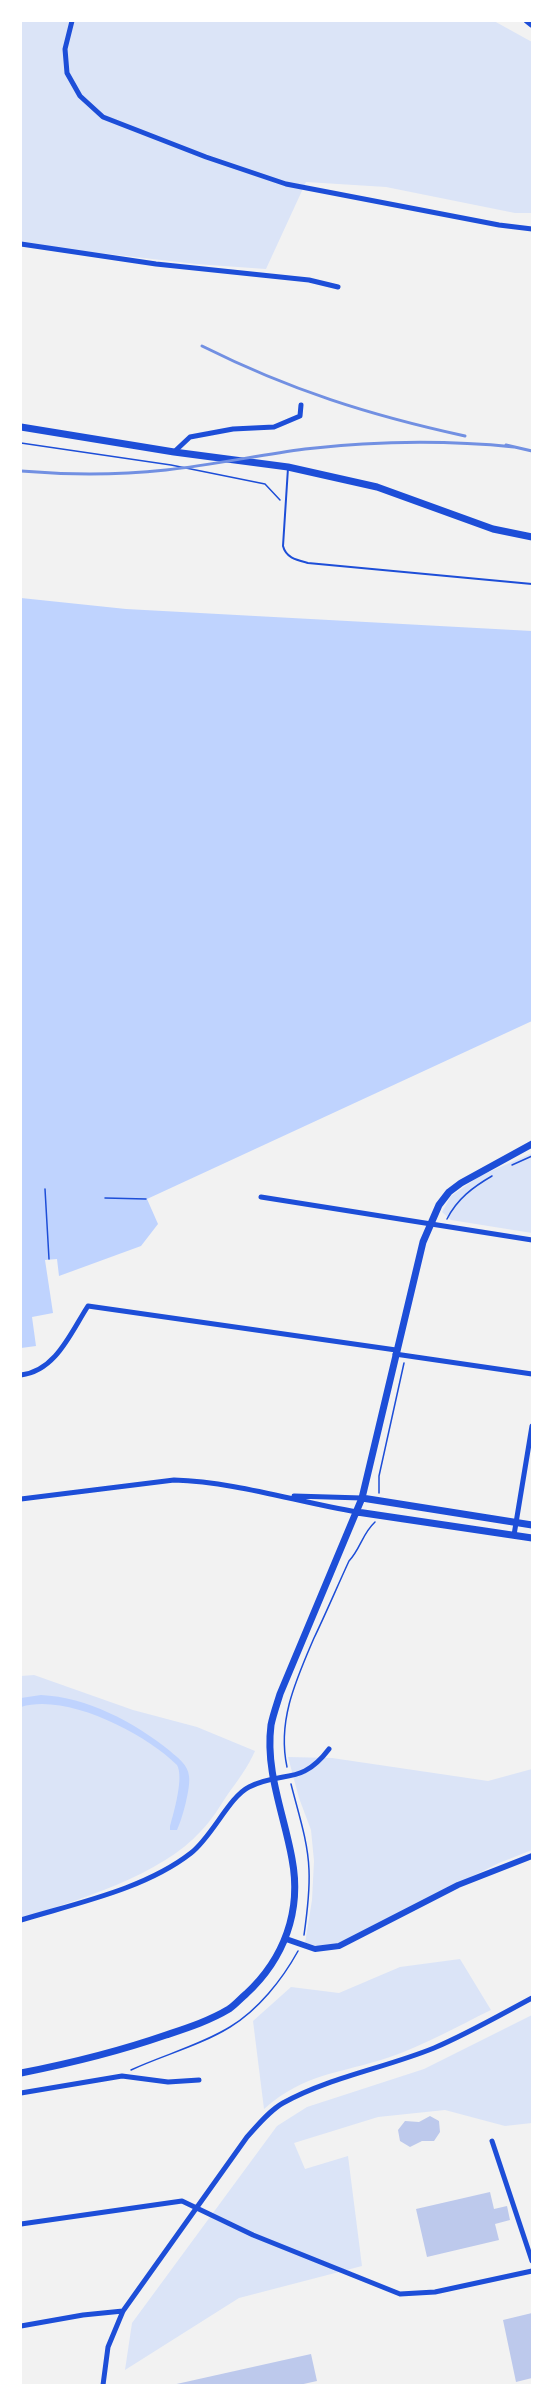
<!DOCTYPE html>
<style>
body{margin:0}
#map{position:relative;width:553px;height:2406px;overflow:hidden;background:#f2f2f2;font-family:Ubuntu,sans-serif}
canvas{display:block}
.frame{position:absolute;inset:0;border:22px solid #fff;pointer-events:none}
</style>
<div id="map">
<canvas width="553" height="2406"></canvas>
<div class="frame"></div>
</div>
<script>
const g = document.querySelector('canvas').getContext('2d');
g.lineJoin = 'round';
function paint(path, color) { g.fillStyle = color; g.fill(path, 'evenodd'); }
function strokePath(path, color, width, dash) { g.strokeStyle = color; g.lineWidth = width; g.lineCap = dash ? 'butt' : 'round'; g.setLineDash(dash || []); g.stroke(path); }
paint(new Path2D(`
 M21,21H494L532,42V213H515L386,187L306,182L266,269L196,264L21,244Z
 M532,1153V1233L451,1220L442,1212L451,1196L480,1176Z
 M34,1675L133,1710L197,1727L255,1751C248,1767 238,1780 228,1794C220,1806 212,1820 201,1831C162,1875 76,1901 21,1918V1676Z
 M288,1757L332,1758L488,1781L532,1769V1850L499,1863L338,1943L318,1946L305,1943L312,1900L314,1861L311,1830L299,1798Z
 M460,1959L491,2010C458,2026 425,2045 390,2057C340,2074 306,2072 264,2109L253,2021L291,1987L339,1993L400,1967Z
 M532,2015V2123L505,2126L445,2110L378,2117L294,2143L305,2169L348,2156L362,2266L239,2298L125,2370L132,2323L277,2126L307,2107L424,2069Z`), '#dbe4f7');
paint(new Path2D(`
 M21,598L126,609L532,631V1021L147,1199L158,1224L141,1246L59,1276L57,1259L45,1260L53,1313L32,1317L36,1346L21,1348Z
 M41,1695C87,1697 134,1722 170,1751C178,1758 188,1765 189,1776C191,1787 182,1820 177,1830H170V1826C174,1812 184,1777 177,1765C144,1733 67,1693 21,1707V1698Z`), '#bfd3fe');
paint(new Path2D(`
 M430,2116L439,2121L440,2132L434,2141H422L410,2147L400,2141L398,2130L405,2121L419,2122Z
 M490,2192L494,2209L507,2206L510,2220L495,2224L499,2240L427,2257L416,2209Z
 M532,2313V2378L516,2382L503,2320Z
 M311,2354L317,2381L299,2385H172Z`), '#bdc9ec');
strokePath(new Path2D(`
 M21,443L171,465L265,484L280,500
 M512,1165L532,1156
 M45,1189L49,1259
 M105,1198L146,1199
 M447,1219C457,1199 473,1187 492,1176
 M379,1493V1476L404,1363
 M287,1767C277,1721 296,1680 314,1638C326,1613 337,1587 349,1561C361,1548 362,1534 375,1522
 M291,1784C298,1812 308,1841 309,1870C310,1892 307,1914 304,1935
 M131,2070C163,2055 199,2046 230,2027C258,2010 282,1980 298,1951`), '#1d4ed8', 1.5);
strokePath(new Path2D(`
 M288,468L283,546C286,558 297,560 308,563L532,584`), '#1d4ed8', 2);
strokePath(new Path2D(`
 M72,21L65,49L67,73L80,96L103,117L206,157L286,184L499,225L532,229
 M21,244L156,264L309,280L338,287
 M174,452L190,437L233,429L274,427L300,416L301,405
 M261,1197L532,1240
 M395,1354L532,1374
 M21,1375C56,1371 71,1332 88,1306L396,1350
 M294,1496L362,1498
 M21,1499L174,1480C236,1482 297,1502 357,1512
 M514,1535L532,1426
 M21,1920C77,1903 145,1889 191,1853C212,1837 229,1797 249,1787C284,1770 301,1786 329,1749
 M21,2093L122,2076L168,2082L199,2080
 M492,2141L532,2261
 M21,2224L182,2201L253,2235L400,2294L435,2292L532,2271
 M21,2326L83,2315L123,2311
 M103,2385L108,2347L123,2311L247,2137C258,2125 269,2111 283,2103C330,2077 385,2068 434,2048C467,2034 500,2015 532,1998`), '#1d4ed8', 5);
strokePath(new Path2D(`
 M527,21L532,25
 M286,1939L315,1949L339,1946L458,1885L532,1856`), '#1d4ed8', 6);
strokePath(new Path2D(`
 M21,427L174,452L288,467L377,487L493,529L532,537
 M362,1498L532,1525
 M357,1512L532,1538
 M21,2073C72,2063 117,2052 166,2035C187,2028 209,2021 229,2009C235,2005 240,1999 246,1994C284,1959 302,1911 292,1859C284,1814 265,1771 271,1725C273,1715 277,1704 280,1694L362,1498L423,1242L439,1205L449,1192L461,1183L532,1144`), '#1d4ed8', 7);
strokePath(new Path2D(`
 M202,346C290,390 369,415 465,436
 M506,445L532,451
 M21,471C69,475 118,475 166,470C213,465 259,455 305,449C375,441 444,440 514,447`), '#7290e2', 3);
</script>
